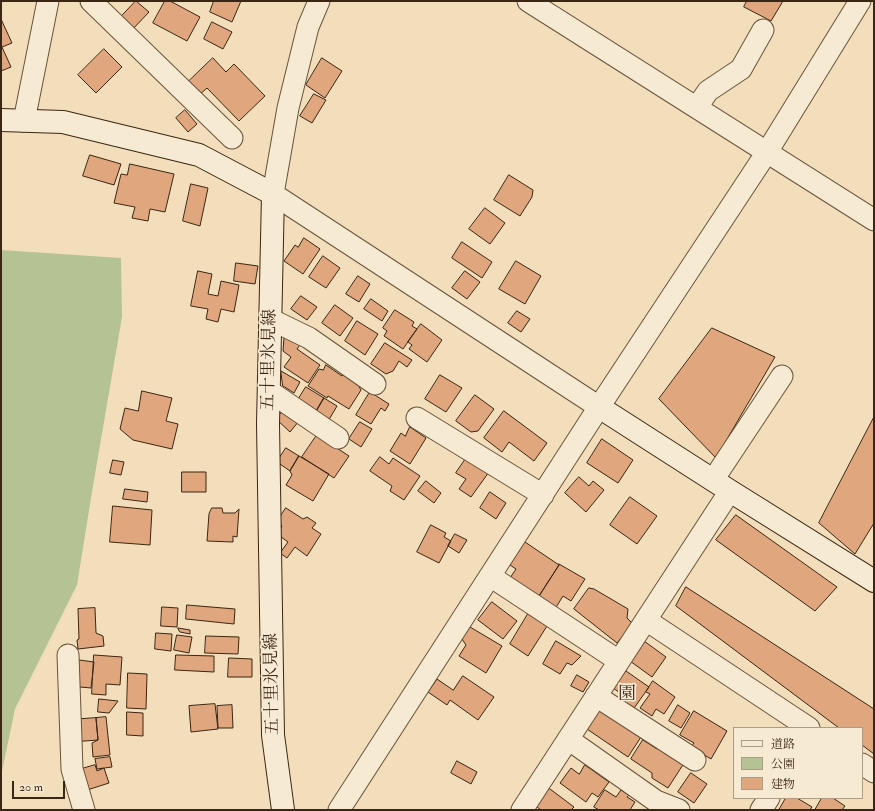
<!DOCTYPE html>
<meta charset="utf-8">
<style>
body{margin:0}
#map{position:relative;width:875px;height:811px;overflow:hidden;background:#f2debb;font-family:"IM FELL Double Pica","Noto Serif JP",serif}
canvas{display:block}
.frame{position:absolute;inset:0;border:2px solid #3b2513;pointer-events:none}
.legend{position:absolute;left:733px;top:727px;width:130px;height:72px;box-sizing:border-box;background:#f7ead3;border:1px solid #ac9b86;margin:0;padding:5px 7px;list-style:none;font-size:12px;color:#3b2513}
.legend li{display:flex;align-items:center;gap:8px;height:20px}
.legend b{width:20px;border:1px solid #ac9b86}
.scale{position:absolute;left:12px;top:781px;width:53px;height:18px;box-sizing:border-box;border:2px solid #3b2513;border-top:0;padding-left:5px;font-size:12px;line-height:14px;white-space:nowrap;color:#3b2513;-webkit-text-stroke:3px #f7ead3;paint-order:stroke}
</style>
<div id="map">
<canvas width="875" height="811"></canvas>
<div class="frame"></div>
<ul class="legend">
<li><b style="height:5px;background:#f7ead3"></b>道路</li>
<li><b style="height:11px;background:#b5c294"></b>公園</li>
<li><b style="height:11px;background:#e0a67d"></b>建物</li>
</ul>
<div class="scale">20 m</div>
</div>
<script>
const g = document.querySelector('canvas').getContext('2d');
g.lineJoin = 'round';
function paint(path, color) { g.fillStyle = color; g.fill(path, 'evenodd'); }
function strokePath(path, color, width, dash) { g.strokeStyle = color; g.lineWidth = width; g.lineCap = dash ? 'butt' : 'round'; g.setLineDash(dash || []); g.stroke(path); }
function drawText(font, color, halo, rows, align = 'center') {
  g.font = font + ' "IM FELL Double Pica","Noto Serif JP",serif'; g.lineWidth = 3.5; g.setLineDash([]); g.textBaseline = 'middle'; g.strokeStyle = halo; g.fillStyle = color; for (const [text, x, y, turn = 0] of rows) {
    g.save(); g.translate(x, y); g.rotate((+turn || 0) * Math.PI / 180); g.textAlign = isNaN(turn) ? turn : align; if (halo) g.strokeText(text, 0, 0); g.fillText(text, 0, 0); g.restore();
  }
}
paint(new Path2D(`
 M1,250L121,258L122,317L93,486L77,585L15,709L1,776Z`), '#b5c294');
const building = new Path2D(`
 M136,1L149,12L131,31L119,19Z
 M165,1H170L200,17L187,41L153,23Z
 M214,1H241L232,22L210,12Z
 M747,1H783L771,21L744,7Z
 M1,19L12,43L2,47L11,67L1,71Z
 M212,22L232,32L223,49L204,39Z
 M104,49L122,67L96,93L78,75Z
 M213,58L226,72L234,64L265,96L239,121L207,88L198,96L186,84Z
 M322,58L342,71L325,98L306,85Z
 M314,94L326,100L312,123L300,116Z
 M185,110L197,124L188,132L176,118Z
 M90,155L121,164L114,185L83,176Z
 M130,164L174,174L165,212L150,209L148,221L132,218L135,207L114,203L121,174L127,175Z
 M509,175L533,190L532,197L520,216L494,200Z
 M191,184L208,188L200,226L183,221Z
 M485,208L505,223L490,244L469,229Z
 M304,238L320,249L303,274L284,261L295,245L298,247Z
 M462,242L492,262L482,278L452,258Z
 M323,256L340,268L326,288L309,277Z
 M516,261L541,276L525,304L499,289Z
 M236,263L258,266L255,284L234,281Z
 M198,271L212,274L208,294L218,296L221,281L239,285L234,312L221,309L218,322L206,319L208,309L191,306Z
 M465,271L480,282L467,299L452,288Z
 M358,276L370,284L359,302L346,294Z
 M301,296L317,307L307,320L291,309Z
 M371,299L388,311L382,321L364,309Z
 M335,305L353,318L340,336L322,323Z
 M395,310L414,322L412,326L417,329L403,349L384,336L387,331L383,328Z
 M517,311L530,319L521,332L508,323Z
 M357,321L378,334L365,355L345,341Z
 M421,324L442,340L427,362L409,349L412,345L408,342Z
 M712,328L775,357L716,458L659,399Z
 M288,333L302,342L297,349L320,365L308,383L284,367L291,357L283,351L284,338Z
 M385,343L412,360L407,367L399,361L393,371L386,374L371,364Z
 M326,365L342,376L346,371L362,383L359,387L361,390L349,409L328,396L327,398L308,386L319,369L323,370Z
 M281,371L300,382L294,393L283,386Z
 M440,375L462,388L446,412L425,399Z
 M306,387L324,398L314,415L296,403Z
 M142,391L172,398L166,421L178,424L172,449L133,440L120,429L125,408L138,411Z
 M370,392L389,404L385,411L381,408L371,424L356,415Z
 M475,395L494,409L478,431L471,432L456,421Z
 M324,398L337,406L327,423L314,415Z
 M285,409L299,421L290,432L276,419Z
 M504,411L547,443L534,461L509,442L502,452L484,438Z
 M874,417V523L855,554L819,523Z
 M360,422L372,429L361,447L349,439Z
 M410,427L426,438L410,464L390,451L401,433L405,436Z
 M317,435L349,456L334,478L302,457Z
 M602,439L633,460L618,483L587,463Z
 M286,448L299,456L290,471L277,462Z
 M299,456L329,474L313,501L286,485L292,475L290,471Z
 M380,457L389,464L393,458L420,476L404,500L390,491L392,486L370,471Z
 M467,457L489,472L471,497L459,489L466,479L456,473Z
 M113,460L124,462L121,475L110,473Z
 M182,472H206V492H182Z
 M579,477L589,486L593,481L604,490L586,512L565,493Z
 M426,481L441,493L434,503L418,491Z
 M125,489L148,492L147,502L123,499Z
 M490,492L506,503L496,519L480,508Z
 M630,497L657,516L637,544L610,525Z
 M113,506L152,510L150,545L110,542Z
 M212,508H222L223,513H235L239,509L237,537L233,536V542L207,541L209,514Z
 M286,508L303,519L307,517L316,523L312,528L321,534L307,556L295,547L287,558L280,553L288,542L277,534L282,526L277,522Z
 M736,515L837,587L815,611L716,540Z
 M431,525L446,533L444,537L451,541L439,563L417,552Z
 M455,534L467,540L459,553L448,546Z
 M522,540L559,565L539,596L527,588L525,589L510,578L516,569L507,563Z
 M559,564L585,579L571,601L563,596L555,609L539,596L559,565Z
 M686,587L874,709V754L862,745V728H839L676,606Z
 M589,588L594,589L628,609L627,618L633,624L617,643L574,609Z
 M492,602L517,621L503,639L478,620Z
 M187,605L235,609L234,624L186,619Z
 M162,607L178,608L177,627L161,626Z
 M95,608L96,633L103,636L104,646L78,649L77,640L79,639L78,609Z
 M528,614L547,626L528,656L510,644Z
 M470,627L502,646L486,673L459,656L466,645L462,639Z
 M178,628L190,630V634L180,632Z
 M156,633L172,634L171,651L155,649Z
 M177,635L192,637L189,653L174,650Z
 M206,636L239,637L238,654L205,653Z
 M556,641L581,656L572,665L567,663L560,674L543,664Z
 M644,641L666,657L652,677L630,661Z
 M94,655L122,657L120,685L106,684V695L92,694Z
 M176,655L214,656V672L175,670Z
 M229,658L252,659V677H228Z
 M72,659L94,662L93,671L91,688L69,686Z
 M626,671L649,687L632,711L618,701L623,695L613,688Z
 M128,673L147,674L146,709L127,708Z
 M577,675L589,682L583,692L571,686Z
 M463,676L494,697L478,720L450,700L447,705L428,692L437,679L453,690Z
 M653,681L675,697L664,714L656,709L652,716L640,708L650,694L646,692Z
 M99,699L118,701L109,713L98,712Z
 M215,704L218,729L191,732L189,706Z
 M232,705L233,728H218L217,706Z
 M678,705L690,713L681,728L669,721Z
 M598,707L641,737L628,757L584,727Z
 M694,711L727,731L711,759L691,747L694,743L680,735Z
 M127,712L143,713V736L127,735Z
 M106,717L110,755L93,757L92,743L98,740L96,718Z
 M96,718L98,740L71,742L69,720Z
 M643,740L657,749L660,744L686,760L668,788L652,778V773L631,759Z
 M110,757L112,767L97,769L95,759Z
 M457,761L477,772L471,784L451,773Z
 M95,765L97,771L104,768L109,783L84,791L75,771Z
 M585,765L609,782L598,797L592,793L586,802L560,783L571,768L579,774Z
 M691,773L707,784L694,803L678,792Z
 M546,786L574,807L571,810H541L532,803Z
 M605,790L616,797L621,790L629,795L627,797L635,802L630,810H599L594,807Z
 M786,798H797L812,807L810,810H779Z
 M822,798H833L845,806L842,810H815Z`);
paint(building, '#e0a67d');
strokePath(building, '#3b2513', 1);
const street = new Path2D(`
 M91,1L232,138
 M319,1L308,27L288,108L273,194L599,407
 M528,1L874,220
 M697,107L708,91L741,69L763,30
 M24,121L48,1
 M270,319L309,338L375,384
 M269,391L338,438
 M417,418L543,495
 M713,480L782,376
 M490,576L619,661
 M646,620L809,728
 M68,655L72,769L84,810
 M596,696L695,760
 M568,739L656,801L679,810
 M862,764L874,772
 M339,810L599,407L767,152L860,1
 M522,810L730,491
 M761,810L769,798`);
const secondary = new Path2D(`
 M1,120L63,122L199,155L273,194L268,424L273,735L283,810
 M599,407L730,491L874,581`);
strokePath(street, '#69533d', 23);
strokePath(secondary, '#3b2513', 24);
strokePath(street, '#f7ead3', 21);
strokePath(secondary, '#f7ead3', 22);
drawText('17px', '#3b2513', '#f7ead3', [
 ["五十里氷見線",270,360,-89],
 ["五十里氷見線",273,684,-91]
]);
drawText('18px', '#3b2513', '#f7ead3', [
 ["園",627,695]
]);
</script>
